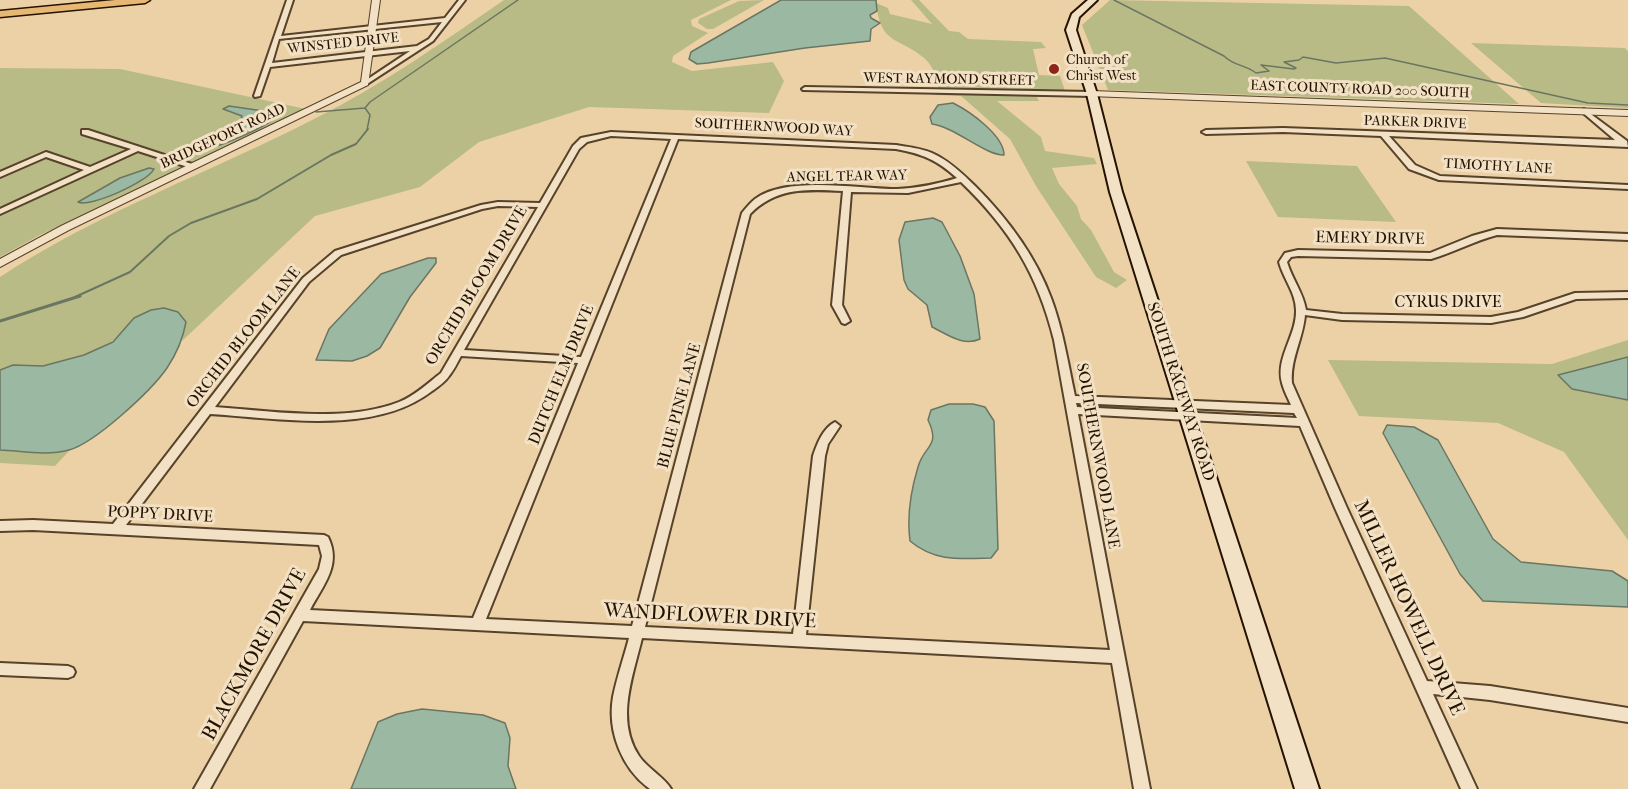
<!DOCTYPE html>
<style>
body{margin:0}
canvas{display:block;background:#ecd1a6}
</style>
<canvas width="1628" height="789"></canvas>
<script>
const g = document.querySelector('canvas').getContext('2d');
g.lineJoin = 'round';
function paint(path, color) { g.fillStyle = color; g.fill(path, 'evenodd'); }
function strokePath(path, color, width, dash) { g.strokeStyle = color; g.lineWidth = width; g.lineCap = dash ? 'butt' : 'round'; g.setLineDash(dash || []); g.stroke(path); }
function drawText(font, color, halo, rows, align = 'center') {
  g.font = font + ' "IM FELL French Canon",serif'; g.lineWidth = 6; g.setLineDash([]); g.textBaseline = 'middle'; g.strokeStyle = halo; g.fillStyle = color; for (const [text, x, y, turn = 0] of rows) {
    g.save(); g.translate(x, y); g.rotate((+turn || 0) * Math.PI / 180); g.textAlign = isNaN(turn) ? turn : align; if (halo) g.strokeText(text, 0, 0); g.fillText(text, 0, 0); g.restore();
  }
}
paint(new Path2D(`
 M504,0H731L691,20L692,26L708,33L673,56L672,62L692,71L773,62L784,81L769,113L589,107L479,142L420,187L315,216L182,341L186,322L178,312C140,302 139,327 111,342C91,353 64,364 41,366C24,367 16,364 0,370V277C99,212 211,172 316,118C382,85 443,42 504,0Z
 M764,0L713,29H707L698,23L699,19L739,1Z
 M911,0H919L949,31L959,32L968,39L1041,42L1046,48L1033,49L1039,75L1060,76L1065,91L1033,90L1039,101H997L1041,137L1045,151L1094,158L1097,164L1052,168L1059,184L1077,206L1081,219L1091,230L1114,272L1127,280L1116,288L1096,277L1036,186L1010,139L961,96L934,95L940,82C935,75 931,63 924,58C898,36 881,46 876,3L888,8L890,14L932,24Z
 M1110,0L1409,6L1519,104L1108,90L1082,25Z
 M1471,43L1625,48L1628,51V108L1541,103Z
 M0,68L120,69L306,109L40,235L0,257Z
 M1246,161L1357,166L1396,222L1278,217Z
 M1628,340V357L1558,375L1572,389L1628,400V540L1564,452L1498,423L1359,416L1328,360L1552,364Z
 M0,447L70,450L55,466L0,463Z`), '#b8bb86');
const water = new Path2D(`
 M781,0H876L877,11L870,15L871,18L880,23L871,29L870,41L805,48L708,63L697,64L689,59L691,52Z
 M953,103C969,111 1004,135 1004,155C986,156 955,127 932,124L930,117L938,105Z
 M229,106L277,113L278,115C269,127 204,154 190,152L195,145L239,124L242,116L223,109Z
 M149,168L154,169C148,182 89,208 78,202L120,178Z
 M933,218L942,222L960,256L974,294L980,339C963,347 947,334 932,327L927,305L908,289L904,280L899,240L905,222Z
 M428,258H436V263L410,297L380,348L367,356L352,361L316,360L329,329L381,274Z
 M164,308L178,312L186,322C183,339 177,353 167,368C151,391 95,443 69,450C47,456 22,451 0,450V370L13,365L43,366L84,355L113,342L134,318L151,310Z
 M1628,357V400L1572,389L1558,375Z
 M949,404H973L985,407L994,421L998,549L991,558C960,559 935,562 910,541C907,518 911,490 918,467C924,445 941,447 928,420L931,410Z
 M1387,425L1414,427L1438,440L1493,539L1521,562L1612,571L1628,581V607L1483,601L1460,574L1383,433Z
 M422,709L483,715L505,723L510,738L508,766L516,789H351L378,722L397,714Z`);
paint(water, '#9ab8a2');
strokePath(water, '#6b7662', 1.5);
strokePath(new Path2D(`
 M1114,0L1224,56C1235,67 1245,64 1256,73L1269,71L1261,65L1294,69L1296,68L1284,62L1299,60L1303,57L1336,63L1385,58L1588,103L1628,105
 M316,112L365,108
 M367,130L370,115L365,108L370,102L518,0`), '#6b7662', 1.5);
strokePath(new Path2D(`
 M75,297L130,272L169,236L191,223L257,199L331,155L356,144L368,129`), '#6b7662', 2);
strokePath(new Path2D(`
 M0,321L80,296`), '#6b7662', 3);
const minor = new Path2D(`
 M287,0H293L281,36L445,18L459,0H465L433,41L367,84L362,83L410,51L270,67L260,96L255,97L254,96ZM442,22L429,39L417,46L272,63L279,39Z
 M805,87L1092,92L1095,94L1092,96L803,90L802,89Z
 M1584,109L1627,141L1628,147L1389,136L1415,165L1440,176L1628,185V189L1439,180L1409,169L1381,136L1283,132L1206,134L1202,132L1206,130L1283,128L1615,140L1582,112V110Z
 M82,130H88L198,166L191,168L138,151L0,214V209L84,170L46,157L0,177V172L46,152L90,167L131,149L82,134Z
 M611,132L896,145C908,147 920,148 932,153C948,160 962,173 975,186C1007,218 1035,255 1051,298C1063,330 1068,363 1075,396L1291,405C1288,398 1284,391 1282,383C1275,358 1297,335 1296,310C1296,293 1283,278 1279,262L1285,253L1298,250L1430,253L1472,236L1497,229L1628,234V240L1497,235C1474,241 1454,252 1431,259L1298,256L1291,257L1287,262C1292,279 1303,292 1306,310L1342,314L1491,317L1518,312L1575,293L1628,292V298L1576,299L1523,317L1491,323L1342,320L1305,315C1303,339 1290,359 1292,383L1347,508L1427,681L1490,686L1628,708V722L1490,700L1433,694L1477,789H1461L1335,508L1300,426L1078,414L1150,789H1134L1112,663L642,638C633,676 615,720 639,756C647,768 666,779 671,789H650C622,769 607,731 613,697C617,677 624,657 629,638L303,621L210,789H194L319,569L322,556L319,545L33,530L0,531V521L33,520L113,524L303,278L335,251L481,205L498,202L540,203L573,146L581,138ZM611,136L671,139L581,357L464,350L579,149L587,142ZM678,139L896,149C923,154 937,160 957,178C938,184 918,188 897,189C859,189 787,175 755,199C750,203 746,208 742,213L632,626L486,619ZM961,182C1010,229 1038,275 1054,340L1110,650L806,635L825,456L828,444L840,426L835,422C823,428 817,444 813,456L793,634L645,627L750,214C776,187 808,189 843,191L832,305L842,323L845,324L850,321L842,305L851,192L908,193ZM498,206L538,207L441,373C428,383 415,396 399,402C345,423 272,411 215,407L309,282L341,255L482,209ZM461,356L578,363L473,618L310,610C323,585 342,565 328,537L324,535L126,525L210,414C278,418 374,436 432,391C438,387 445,382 449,376C454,370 457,363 461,356ZM1076,403L1294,413L1297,418L1077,407Z
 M0,663L68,666L73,668L75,672L73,676L68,678L0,675Z`);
const tertiary = new Path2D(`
 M372,0H380L368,85L69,230L0,267V259L61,226L361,82Z
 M1092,91L1628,110V116L1089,96V92Z`);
const secondary = new Path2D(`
 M1088,0H1097L1079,17L1076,30L1097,94L1122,192L1319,789H1295L1110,192L1087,94L1066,30L1072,14Z`);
const primary = new Path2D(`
 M115,0H150L145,3L0,17V11Z`);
strokePath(minor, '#57422a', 4);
strokePath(tertiary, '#57422a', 2);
strokePath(secondary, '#251301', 4);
strokePath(primary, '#251301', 3);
paint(minor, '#f3e1c5');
paint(tertiary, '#f3e1c5');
paint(secondary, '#f3e1c5');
paint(primary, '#e6b873');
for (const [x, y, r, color] of [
 [1054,69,6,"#8f2418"]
]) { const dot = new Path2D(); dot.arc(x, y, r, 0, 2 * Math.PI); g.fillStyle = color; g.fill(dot); strokePath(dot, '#f3e1c5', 2); }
drawText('14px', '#251301', '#f3e1c5', [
 ["WINSTED DRIVE",343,44,-6],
 ["WEST RAYMOND STREET",949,80,1],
 ["EAST COUNTY ROAD 200 SOUTH",1360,90,2],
 ["PARKER DRIVE",1415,123,2],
 ["SOUTHERNWOOD WAY",774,128,3],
 ["BRIDGEPORT ROAD",223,137,-25],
 ["TIMOTHY LANE",1498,167,3],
 ["ANGEL TEAR WAY",847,177,-1]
]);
drawText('14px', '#251301', '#f3e1c5', [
 ["Church of",1066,61],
 ["Christ West",1066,77]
], 'left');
drawText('16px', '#251301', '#f3e1c5', [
 ["EMERY DRIVE",1370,239,1],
 ["ORCHID BLOOM DRIVE",477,286,-59],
 ["CYRUS DRIVE",1448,303],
 ["ORCHID BLOOM LANE",244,338,-52],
 ["DUTCH ELM DRIVE",562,375,-68],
 ["SOUTH RACEWAY ROAD",1180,392,72],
 ["BLUE PINE LANE",680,406,-75],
 ["SOUTHERNWOOD LANE",1097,456,80],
 ["POPPY DRIVE",160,515,3]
]);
drawText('20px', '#251301', '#f3e1c5', [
 ["MILLER HOWELL DRIVE",1408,608,65],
 ["WANDFLOWER DRIVE",710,617,3],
 ["BLACKMORE DRIVE",255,655,-61]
]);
</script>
